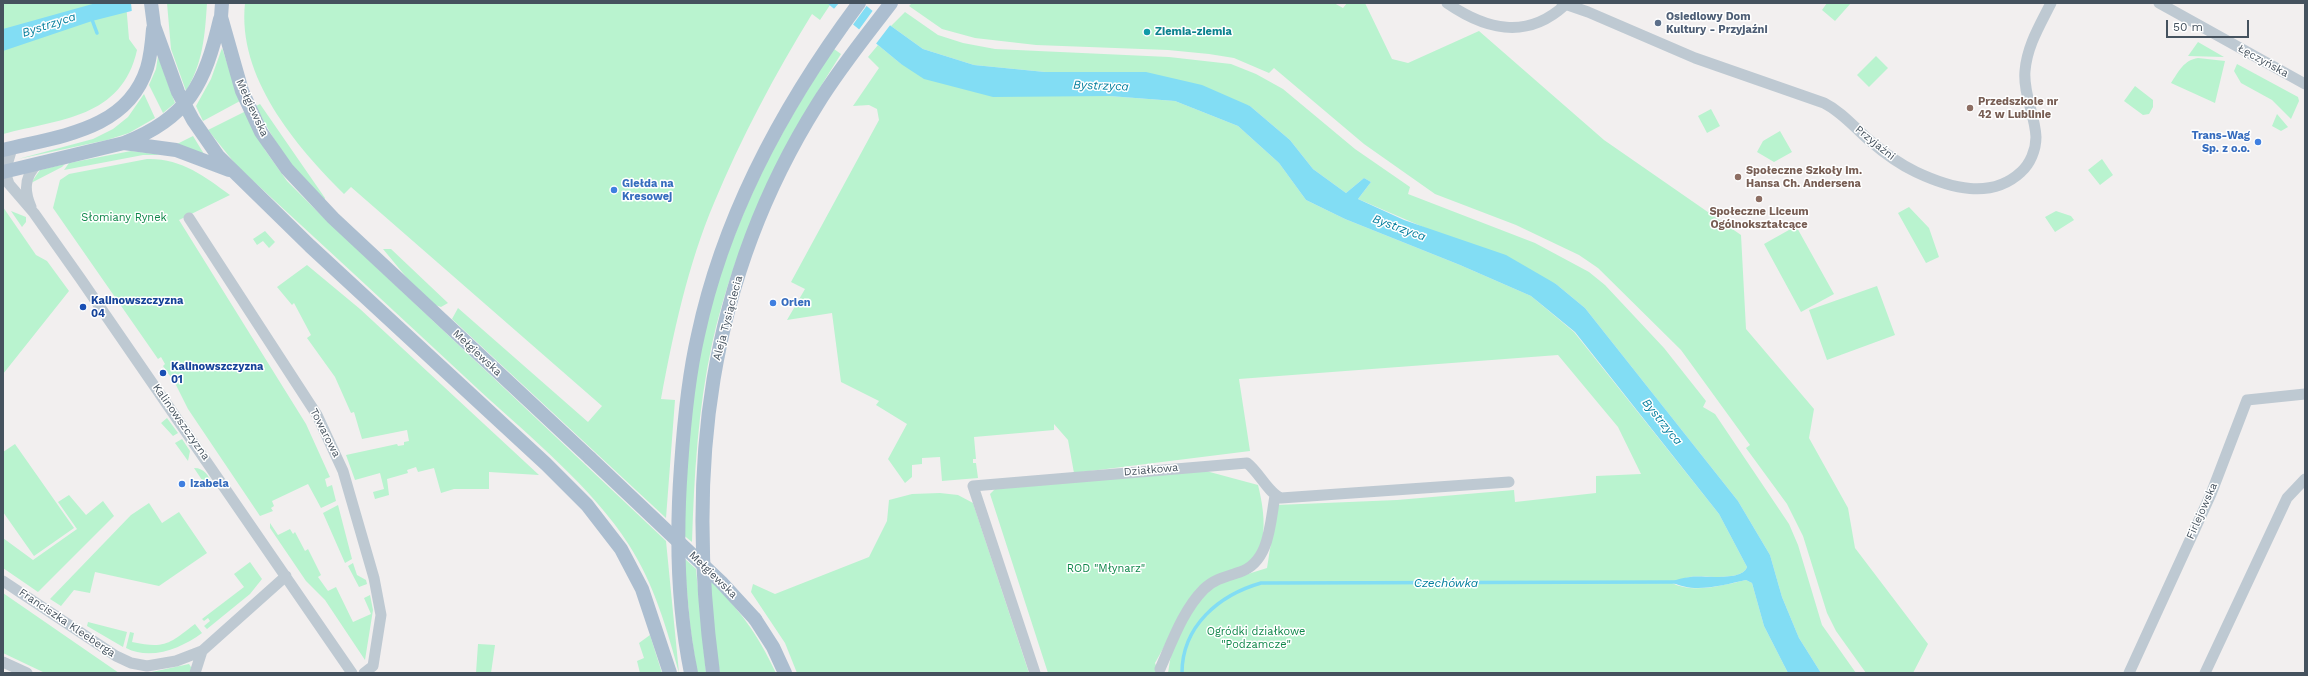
<!DOCTYPE html>
<meta charset="utf-8">
<style>
body{margin:0}
#map{position:relative;width:2308px;height:676px;overflow:hidden;background:#f2efef;font-family:"Work Sans",sans-serif}
canvas{display:block}
.frame{position:absolute;inset:0;border:4px solid #45525e;pointer-events:none}
.scale{position:absolute;left:2166px;top:20px;width:83px;height:18px;box-sizing:border-box;border:2px solid #45525e;border-top:0;padding-left:5px;font-size:12px;line-height:14px;white-space:nowrap;color:#45525e;-webkit-text-stroke:3px #fff;paint-order:stroke}
</style>
<div id="map">
<canvas width="2308" height="676"></canvas>
<div class="frame"></div>
<div class="scale">50 m</div>
</div>
<script>
const g = document.querySelector('canvas').getContext('2d');
g.lineJoin = 'round';
function paint(path, color) { g.fillStyle = color; g.fill(path, 'evenodd'); }
function strokePath(path, color, width, dash) { g.strokeStyle = color; g.lineWidth = width; g.lineCap = dash ? 'butt' : 'round'; g.setLineDash(dash || []); g.stroke(path); }
function drawText(font, color, halo, rows, align = 'center') {
  g.font = font + ' "Work Sans",sans-serif'; g.lineWidth = 3; g.setLineDash([]); g.textBaseline = 'middle'; g.strokeStyle = halo; g.fillStyle = color; for (const [text, x, y, turn = 0] of rows) {
    g.save(); g.translate(x, y); g.rotate((+turn || 0) * Math.PI / 180); g.textAlign = isNaN(turn) ? turn : align; if (halo) g.strokeText(text, 0, 0); g.fillText(text, 0, 0); g.restore();
  }
}
paint(new Path2D(`
 M3,3H126L129,39L137,50C122,118 60,119 3,134Z
 M167,3H207C205,35 203,63 186,91L171,49Z
 M245,3H827L830,5L820,20L812,14C775,74 741,138 714,203C688,264 673,334 661,399L675,400L666,518L452,319L458,308L588,422L602,406L351,187L344,194C295,145 237,77 245,3Z
 M912,3H1334L1343,8L1347,3H1365L1392,59L1408,63L1479,31L1604,140L1741,235L1746,329L1814,409L1809,438L1848,508L1855,548L1928,644L1913,673H1866L1836,631L1827,613L1803,536L1787,504L1746,448L1750,445L1681,350L1598,268L1579,255L1516,225L1435,194L1364,144L1274,68L1269,73L1234,58L1209,54L1168,50L1036,45L975,38L942,29L909,6Z
 M1827,3H1851L1835,21L1822,10Z
 M905,12L938,35L963,43L995,49L1169,57L1231,64L1256,74L1283,89L1355,149L1410,187L1408,194L1535,243L1589,272L1605,285L1664,348L1706,401L1703,407L1715,414L1789,524L1798,545L1822,625L1856,673H1821L1799,638L1782,597L1770,555L1738,501L1585,308L1556,284L1358,199L1371,182L1364,178L1346,193L1313,169L1290,140L1250,106L1045,72L974,65L923,49L891,26Z
 M2198,42L2224,57L2188,56Z
 M878,45L901,64L1109,96L1175,101L1238,126L1279,163L1306,200L1345,219L1460,265L1531,296L1574,332L1719,514L1747,567C1742,582 1702,575 1690,577C1684,578 1678,581 1672,583C1693,594 1724,585 1746,580L1752,583L1764,626L1788,673H1168L1172,648L1190,611L1216,584L1267,568L1277,505L1397,500L1514,490L1515,502L1596,493V476L1641,474L1618,427L1558,355L1239,379L1250,451L1074,473L1068,440L1054,424V430L974,437L976,459H973V463H976L978,478L942,481L940,457L922,458V464L912,465V477L905,483L888,459L907,424L876,405L879,401L841,382L832,313L787,320L805,289L791,282L879,120L877,109L869,105L853,106L879,68L868,57Z
 M222,48L240,101L203,121L196,106L211,79Z
 M834,49L841,54C783,144 736,238 712,344C698,408 694,476 692,542L682,534C684,461 691,385 709,314C734,219 779,130 834,49Z
 M158,56L175,103L163,113L149,85L156,69Z
 M1876,56L1888,68L1869,87L1857,75Z
 M2198,58L2225,61L2215,103L2171,83C2179,71 2184,60 2198,58Z
 M2237,64L2298,97L2299,101L2291,119L2272,100L2241,83L2234,71Z
 M2135,86L2153,100V107L2149,114L2143,115L2124,101Z
 M144,94L155,118L129,133L107,140L18,159L93,139L113,129L128,117Z
 M260,104L325,198L324,200C295,174 273,141 256,106Z
 M1711,109L1720,126L1707,133L1698,116Z
 M246,111L265,150L287,181L321,215L666,541L679,673C667,629 654,584 629,545C593,488 529,436 479,390C399,315 318,241 237,166L208,130Z
 M2277,114L2288,127L2281,131L2272,126Z
 M1780,131L1792,152L1774,162L1757,152L1763,141Z
 M193,136L204,154L177,144Z
 M131,151L163,155H143L64,170L69,163Z
 M147,159C181,158 204,176 230,195L179,220L306,424L330,477L325,479L327,487L332,485L336,501L321,508L308,484L272,501L274,506L271,508L273,511L260,516L188,409L175,383L163,366L165,364L161,357L158,359L53,208L60,180L69,174Z
 M2102,159L2113,175L2100,185L2088,170Z
 M65,164L62,167L31,183L40,170Z
 M3,207L36,255L47,261L69,291L3,374Z
 M1909,207L1929,228L1939,257L1926,263L1898,213Z
 M11,211L26,217V222L22,227Z
 M2056,211L2071,216L2074,220L2055,232L2045,217Z
 M1796,226L1834,294L1801,312L1764,244Z
 M265,231L275,242L269,248L263,241L257,245L253,239Z
 M383,249H391L448,303L441,307L435,305L407,278Z
 M307,265L360,309L539,475L489,472V489H454L441,493L434,468L418,472L416,467L407,470L408,473L387,479L389,495L375,499L373,492L384,489L380,473L355,480L346,455L397,444L398,446L404,445V442L409,441L407,430L362,439L354,412L351,413L335,377L307,338L311,335L294,303L292,305L277,287Z
 M1877,286L1895,335L1827,360L1809,310Z
 M167,418L178,433L173,436L161,423Z
 M182,439L190,451L188,461L175,443Z
 M15,444L74,528L34,556L3,512V452Z
 M194,468C205,468 208,476 213,484V487L208,489Z
 M1206,471L1258,485C1264,509 1268,538 1255,561L1193,595L1155,663L1159,673H1048L990,494L995,489Z
 M940,493L958,495L973,503L1029,673H797L785,643L751,592L753,584L775,594L869,557L887,521L889,500L912,494Z
 M69,495L86,515L103,501L114,516L38,592L3,568V538L33,560L77,529L58,502Z
 M149,503L162,523L179,512L207,553L159,586L95,572L90,593L74,590L61,606L50,599L131,515Z
 M338,505L352,559L345,563L323,513Z
 M270,523L278,535L290,529L293,534L295,532L305,551L308,549L321,575L318,577L328,591L336,587L353,622L371,614L364,598L370,595L373,610L365,660L325,600L306,581L270,528Z
 M684,558L696,569L706,673H697L690,625Z
 M250,562L262,579L250,594L207,629L204,626L210,621L208,618L204,621L202,619L244,587L234,574Z
 M353,563L357,575L366,580L367,584L359,587L348,566Z
 M709,579C741,612 756,631 776,673H720L714,640Z
 M3,593L119,673H45L3,653Z
 M88,622L127,632L123,647L87,626Z
 M195,624L202,633C182,648 151,661 126,648L130,632L134,633L132,642C165,649 169,644 195,624Z
 M650,635L662,673H640L637,661L644,658L639,643Z
 M478,644L495,645L491,673H476Z
 M189,664L193,670L190,673H147Z`), '#b9f3cf');
paint(new Path2D(`
 M96,3H163L92,21L3,51V29Z
 M827,3H863L891,26L923,49L974,65L1045,72H1146L1202,85L1250,106L1290,140L1313,169L1346,193L1364,178L1371,182L1358,199L1404,220L1506,255L1556,284L1585,308L1738,501L1770,555L1782,597L1799,638L1821,673H1788L1764,626L1752,583L1746,580C1723,585 1693,594 1672,582C1677,579 1683,578 1690,577C1702,575 1742,582 1747,567L1719,514L1575,332L1531,296L1460,265L1345,219L1306,200L1279,163L1238,126L1175,101L1109,96L993,97L924,79L901,64Z`), '#82ddf4');
paint(new Path2D(`
 M131,3H165L132,13Z
 M839,3H866L868,4L852,26L833,10Z
 M874,9L891,24L875,45L858,31Z`), '#f2efef');
strokePath(new Path2D(`
 M91,17L97,33
 M1182,673C1182,626 1219,595 1261,583L1676,582`), '#82ddf4', 3.5);
strokePath(new Path2D(`
 M1447,3C1486,30 1527,40 1565,5
 M1562,3L1588,12L1695,58L1824,103C1842,112 1854,127 1869,140C1883,152 1899,164 1916,172C1950,188 1991,200 2021,172C2030,164 2036,150 2036,137C2035,115 2023,93 2025,71C2027,46 2040,25 2051,3
 M2159,3L2305,84
 M12,148L5,172L9,184L34,213L80,278L352,673
 M31,207C24,191 24,177 37,164
 M189,218L317,415L343,471L374,578L381,615L373,666L364,673
 M3,581L116,656L131,663L147,666L176,661L202,651L286,576
 M3,662L27,673
 M1160,669C1172,642 1183,610 1204,589C1214,579 1228,576 1240,572C1270,562 1270,523 1275,496
 M195,673L202,651
 M1035,673L973,486L1247,463C1259,472 1269,494 1281,498L1509,482
 M2129,673L2211,494L2247,400L2305,394
 M2205,673L2287,498L2305,479`), '#bec9d2', 11);
strokePath(new Path2D(`
 M151,3L154,26L178,92L193,120L218,156L310,246L546,464L587,505L621,549L642,589L670,673
 M222,3L221,17L242,91L261,132L287,169L333,218L590,458
 M124,143L176,150L229,170
 M3,150C58,136 127,131 147,68C151,55 152,42 153,29
 M3,172L124,143C189,118 205,83 220,19
 M755,619L773,647L785,673
 M691,673C677,605 676,535 681,466C684,422 688,378 698,335C724,213 785,102 859,3
 M713,673C686,470 707,281 817,105C839,69 866,36 891,3`), '#acbed0', 14);
strokePath(new Path2D(`
 M590,458L721,582L755,619`), '#acbed0', 14);
for (const [x, y, r, color] of [
 [1658,23,4,"#5c6f8a"],
 [1147,32,4,"#0f9aa8"],
 [1970,108,4,"#8d6e63"],
 [2258,142,4,"#3f7fe0"],
 [1738,177,4,"#8d6e63"],
 [614,190,4,"#3f7fe0"],
 [1759,199,4,"#8d6e63"],
 [773,303,4,"#3f7fe0"],
 [83,307,4,"#1a4fb4"],
 [163,373,4,"#1a4fb4"],
 [182,484,4,"#3f7fe0"]
]) { const dot = new Path2D(); dot.arc(x, y, r, 0, 2 * Math.PI); g.fillStyle = color; g.fill(dot); strokePath(dot, '#fff', 1.5); }
drawText('bold 11px', '#4e5e75', '#fff', [
 ["Osiedlowy Dom",1666,17],
 ["Kultury - Przyjaźni",1666,30]
], 'left');
drawText('bold 11px', '#0d838f', '#fff', [
 ["Ziemia-ziemia",1155,32]
], 'left');
drawText('11px', '#45525e', '#fff', [
 ["Łęczyńska",2263,61,29],
 ["Mełgiewska",252,108,65],
 ["Przyjaźni",1875,143,39],
 ["Aleja Tysiąclecia",728,318,-75],
 ["Mełgiewska",477,353,43],
 ["Kalinowszczyzna",181,422,55],
 ["Towarowa",325,433,63],
 ["Działkowa",1151,470,-5],
 ["Firlejowska",2202,511,-66],
 ["Mełgiewska",713,575,44],
 ["Franciszka Kleeberga",67,623,34]
]);
drawText('bold 11px', '#785e54', '#fff', [
 ["Przedszkole nr",1978,102],
 ["42 w Lublinie",1978,115],
 ["Społeczne Szkoły im.",1746,171],
 ["Hansa Ch. Andersena",1746,184],
 ["Społeczne Liceum",1759,212,"center"],
 ["Ogólnokształcące",1759,225,"center"]
], 'left');
drawText('bold 11px', '#366cbe', '#fff', [
 ["Trans-Wag",2250,136,"right"],
 ["Sp. z o.o.",2250,149,"right"],
 ["Giełda na",622,184],
 ["Kresowej",622,197],
 ["Orlen",781,303],
 ["Izabela",190,484]
], 'left');
drawText('11px', '#0f874a', '#fff', [
 ["Słomiany Rynek",124,218],
 ["ROD \"Młynarz\"",1106,569],
 ["Ogródki działkowe",1256,632],
 ["\"Podzamcze\"",1256,645]
]);
drawText('bold 11px', '#164399', '#fff', [
 ["Kalinowszczyzna",91,301],
 ["04",91,314],
 ["Kalinowszczyzna",171,367],
 ["01",171,380]
], 'left');
drawText('italic 12px', '#037e9d', '#fff', [
 ["Bystrzyca",49,25,-18],
 ["Bystrzyca",1101,86,2],
 ["Bystrzyca",1399,228,20],
 ["Bystrzyca",1662,422,51],
 ["Czechówka",1446,583]
]);
</script>
